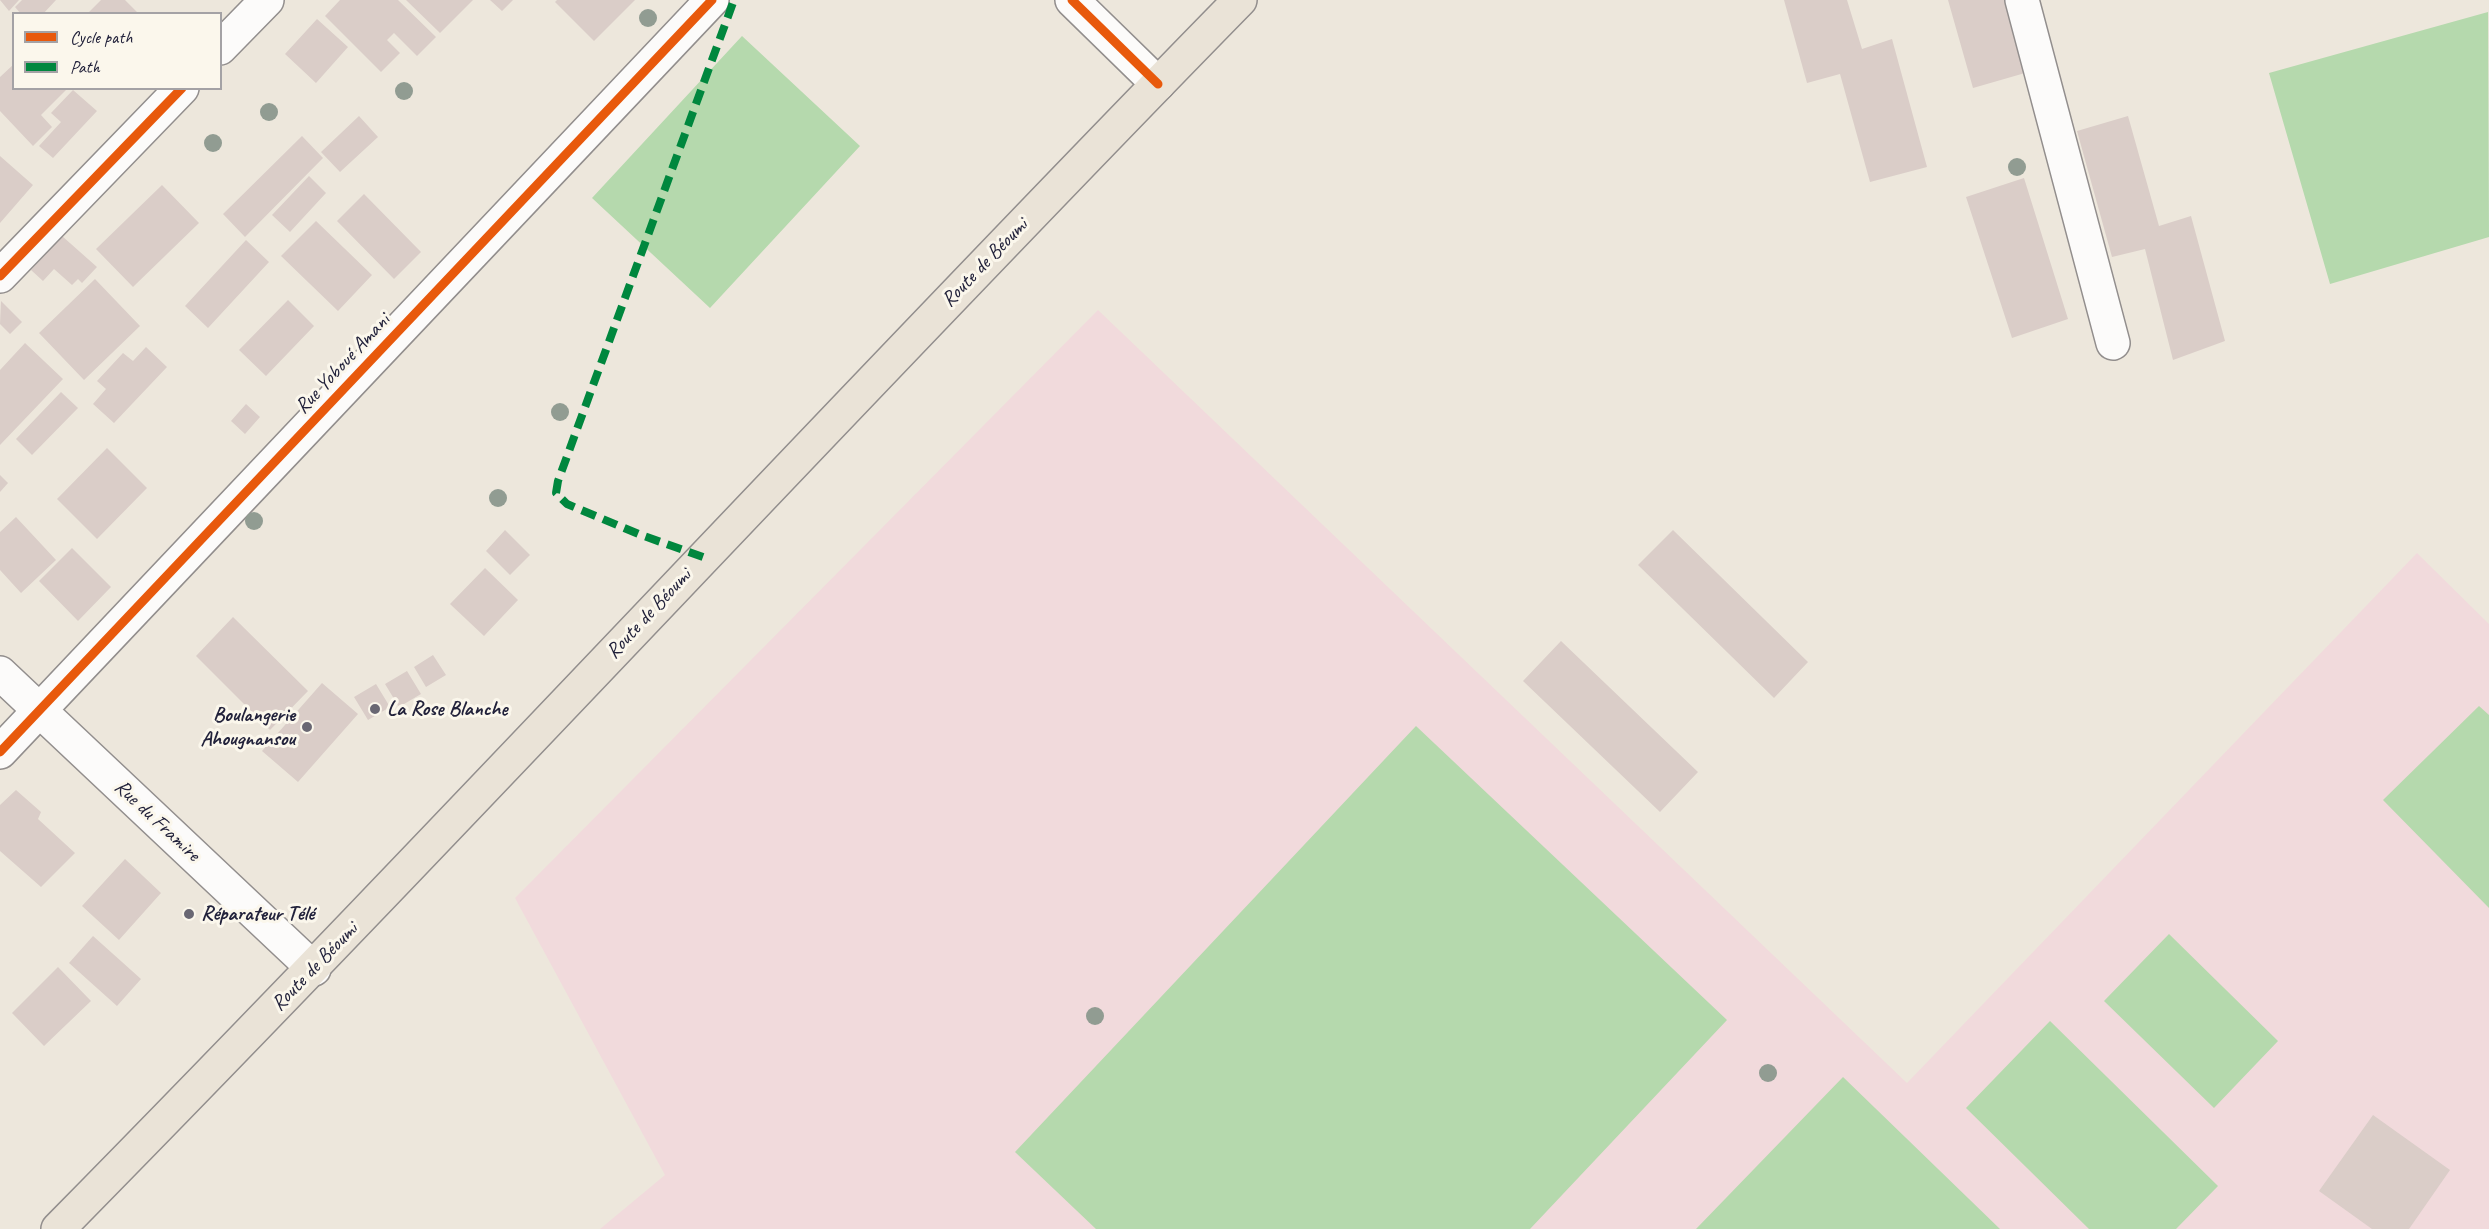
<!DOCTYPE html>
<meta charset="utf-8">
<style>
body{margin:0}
#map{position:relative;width:2489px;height:1229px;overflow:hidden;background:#ede7dc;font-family:Caveat,sans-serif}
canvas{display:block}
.legend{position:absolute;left:12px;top:12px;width:210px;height:78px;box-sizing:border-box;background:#fbf7ec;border:2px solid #a4a2a5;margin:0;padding:8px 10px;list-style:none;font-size:18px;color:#22223b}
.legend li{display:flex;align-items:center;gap:12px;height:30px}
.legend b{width:30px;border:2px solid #a4a2a5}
</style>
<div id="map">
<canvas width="2489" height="1229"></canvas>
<ul class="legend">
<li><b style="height:8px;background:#e8590c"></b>Cycle path</li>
<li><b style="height:8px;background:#00873e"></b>Path</li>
</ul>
</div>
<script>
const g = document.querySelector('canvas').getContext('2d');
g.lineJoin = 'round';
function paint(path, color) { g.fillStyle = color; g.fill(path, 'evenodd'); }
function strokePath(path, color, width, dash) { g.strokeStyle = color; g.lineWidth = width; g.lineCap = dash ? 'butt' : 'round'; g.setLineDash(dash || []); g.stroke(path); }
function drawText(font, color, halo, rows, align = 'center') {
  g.font = font + ' Caveat,sans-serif'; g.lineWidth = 6; g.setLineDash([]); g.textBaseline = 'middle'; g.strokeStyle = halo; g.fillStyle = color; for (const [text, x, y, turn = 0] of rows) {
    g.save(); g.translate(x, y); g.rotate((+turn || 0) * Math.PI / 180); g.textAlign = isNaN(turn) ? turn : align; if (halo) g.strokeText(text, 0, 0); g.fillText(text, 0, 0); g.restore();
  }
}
paint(new Path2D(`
 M1098,310L1907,1083L2417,553L2489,624V1229H600L665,1175L515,898Z`), '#f1dadc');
paint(new Path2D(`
 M2488,12L2489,237L2330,284L2269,73Z
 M742,36L860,146L710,308L592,198Z
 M2479,706L2489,715V908L2383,800Z
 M1416,726L1727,1020L1530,1229H1096L1015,1152Z
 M2169,934L2278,1041L2214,1108L2104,1001Z
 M2050,1021L2218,1186L2176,1229H2089L1966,1108Z
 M1843,1077L2000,1229H1696Z`), '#b5d9ad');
paint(new Path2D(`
 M0,0H19L9,11Z
 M22,0H56L43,14H21L15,7Z
 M101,0H125L139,14H87Z
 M340,0H398L436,37L417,56L394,33L387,40L400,53L381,72L325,16Z
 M406,0H473L440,33Z
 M490,0H513L502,11Z
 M557,0H635L594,41L555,2Z
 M1784,0H1847L1862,49L1892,39L1927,167L1870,182L1840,74L1807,83Z
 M1948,0H2012L2032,71L1973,88Z
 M317,19L348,47L316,83L285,54Z
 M14,64V88H68L41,115L52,127L33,146L0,111V77Z
 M73,90L97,111L53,158L39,146L61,122L51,113Z
 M359,116L378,137L340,172L321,152Z
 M2128,116L2159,226L2191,216L2225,341L2173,360L2145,249L2112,257L2077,131Z
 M302,136L323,158L245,237L223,214Z
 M0,156L33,185L0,223Z
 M309,176L326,193L290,232L272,215Z
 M2024,178L2068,319L2012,338L1966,197Z
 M162,185L199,223L133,287L96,249Z
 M364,194L421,252L394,279L337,221Z
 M316,221L372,275L338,311L281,256Z
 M62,236L97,267L82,283L78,279L72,285L54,269L43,281L31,270Z
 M246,240L269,262L208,328L185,306Z
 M95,279L140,326L84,380L39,333Z
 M288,300L314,326L266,376L239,350Z
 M1,301L22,322L10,334L0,324Z
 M25,343L63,379L0,445V370Z
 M146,347L167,367L114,423L93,404L106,389L97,381L123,353L133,361Z
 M61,392L78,408L32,455L16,439Z
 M246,404L260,417L245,434L231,421Z
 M107,448L147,488L97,539L57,499Z
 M0,475L8,483L0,492Z
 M16,517L56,560L21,593L0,570V532Z
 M505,530L530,555L510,575L486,551Z
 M1673,530L1808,662L1774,698L1638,565Z
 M72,548L111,587L78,621L39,581Z
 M485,568L518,600L484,636L450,604Z
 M233,617L308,691L270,730L196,656Z
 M1561,641L1698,772L1660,812L1523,681Z
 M433,655L446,675L426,687L414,667Z
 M407,671L421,694L399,707L385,684Z
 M322,683L358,714L298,782L262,751Z
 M376,684L390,707L368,720L354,697Z
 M16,790L41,812L38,819L75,853L41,887L0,851V805Z
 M125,859L161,893L119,940L82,906Z
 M93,936L141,979L117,1006L69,963Z
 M58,967L91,1001L44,1046L12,1013Z
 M2373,1115L2450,1170L2409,1229H2372L2319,1191Z`), '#dacdc8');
const minor = new Path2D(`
 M1072,0L1158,84
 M2022,0L2113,343
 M220,48L267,0
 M0,276L182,88
 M0,673L314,969
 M0,752L712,0`);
const major = new Path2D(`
 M58,1229C457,824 842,406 1240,0`);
strokePath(minor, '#928e8d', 36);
strokePath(major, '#928e8d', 36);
strokePath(minor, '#fcfbfa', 33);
strokePath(major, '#eae3d7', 33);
strokePath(new Path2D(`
 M703,557L641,535L567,504L556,493L558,481L734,0`), '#00873e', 8, [15, 8]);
strokePath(new Path2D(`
 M1072,0L1158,84
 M0,276L182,88
 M0,752L712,0`), '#e8590c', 9);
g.fillStyle = '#919c92';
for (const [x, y] of [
 [648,18],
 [404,91],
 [269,112],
 [213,143],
 [2017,167],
 [560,412],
 [498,498],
 [254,521],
 [1095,1016],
 [1768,1073]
]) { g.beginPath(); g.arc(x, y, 9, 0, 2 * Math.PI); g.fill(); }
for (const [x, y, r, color] of [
 [375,709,6,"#696773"],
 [307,727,6,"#696773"],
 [189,914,6,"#696773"]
]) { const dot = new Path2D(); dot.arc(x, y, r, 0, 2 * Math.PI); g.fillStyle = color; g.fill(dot); strokePath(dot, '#fbf7ec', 2); }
drawText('21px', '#22223b', '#fbf7ec', [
 ["Route de Béoumi",985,263,-46],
 ["Rue Yoboué Amani",343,364,-47],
 ["Route de Béoumi",649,614,-47],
 ["Rue du Framire",157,821,43],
 ["Route de Béoumi",315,967,-46]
]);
drawText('bold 21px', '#22223b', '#fbf7ec', [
 ["La Rose Blanche",387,709],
 ["Boulangerie",295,715,"right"],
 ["Ahougnansou",295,739,"right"],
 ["Réparateur Télé",201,914]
], 'left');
</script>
